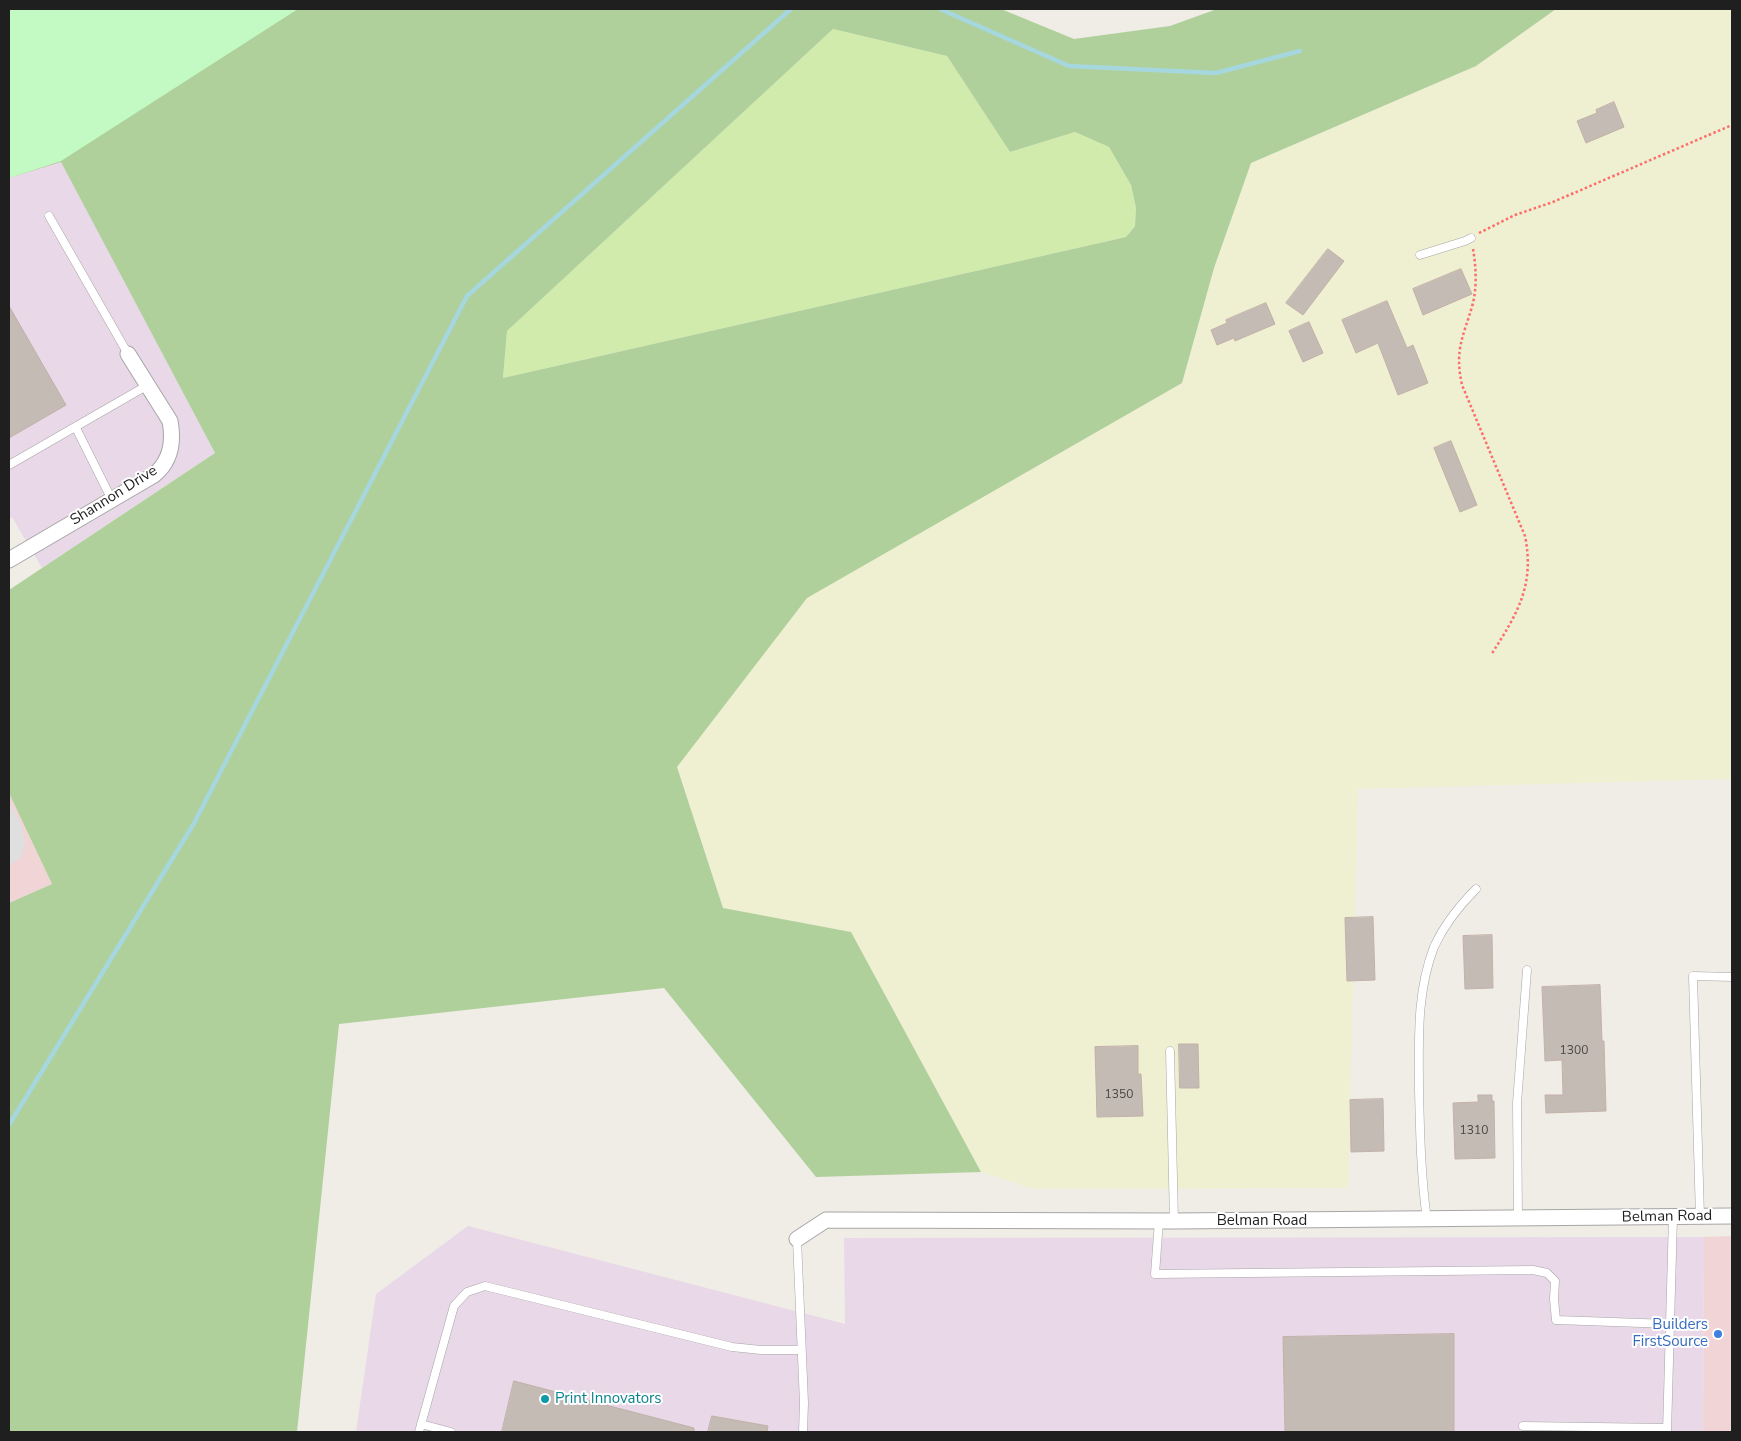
<!DOCTYPE html>
<style>
body{margin:0}
#map{position:relative;width:1741px;height:1441px;overflow:hidden;background:#f0ece6;font-family:"Nunito Sans",sans-serif}
canvas{display:block}
.frame{position:absolute;inset:0;border:10px solid #1f1f1f;pointer-events:none}
</style>
<div id="map">
<canvas width="1741" height="1441"></canvas>
<div class="frame"></div>
</div>
<script>
const g = document.querySelector('canvas').getContext('2d');
g.lineJoin = 'round';
function paint(path, color) { g.fillStyle = color; g.fill(path, 'evenodd'); }
function strokePath(path, color, width, dash) { g.strokeStyle = color; g.lineWidth = width; g.lineCap = dash ? 'butt' : 'round'; g.setLineDash(dash || []); g.stroke(path); }
function drawText(font, color, halo, rows, align = 'center') {
  g.font = font + ' "Nunito Sans",sans-serif'; g.lineWidth = 4; g.setLineDash([]); g.textBaseline = 'middle'; g.strokeStyle = halo; g.fillStyle = color; for (const [text, x, y, turn = 0] of rows) {
    g.save(); g.translate(x, y); g.rotate((+turn || 0) * Math.PI / 180); g.textAlign = isNaN(turn) ? turn : align; if (halo) g.strokeText(text, 0, 0); g.fillText(text, 0, 0); g.restore();
  }
}
paint(new Path2D(`
 M9,793L52,884L9,903Z
 M1732,1236V1432H1703L1704,1237Z`), '#f1d5d6');
paint(new Path2D(`
 M61,161L215,453L42,568L12,517L9,519V178Z
 M468,1226L845,1324L844,1238L1704,1237L1703,1432H356L376,1294Z`), '#e9d8e8');
paint(new Path2D(`
 M1556,9H1732V779L1358,789L1348,1188L1034,1189L981,1172L851,932L723,908L677,767L806,598L1182,383L1214,268L1251,163L1476,66Z`), '#efefd1');
paint(new Path2D(`
 M833,29L947,56L1010,152L1075,132L1109,147L1131,185L1136,208L1135,225L1126,237L503,378L507,331Z`), '#d0ebab');
paint(new Path2D(`
 M9,9H1001L1074,39L1170,26L1217,9H1556L1476,66L1251,163L1214,268L1182,383L807,598L677,767L723,908L851,932L981,1172L816,1177L664,988L339,1024L297,1432H9V903L52,884L9,793V590L215,453L61,162L9,178ZM833,29L947,56L1010,152L1075,132L1109,147L1131,185L1136,208L1135,226L1126,237L503,378L507,331Z`), '#afd09a');
paint(new Path2D(`
 M9,9H298L61,161L9,178Z`), '#c3fac3');
paint(new Path2D(`
 M9,801L22,827L25,844L21,857L9,866Z`), '#dfdfdf');
strokePath(new Path2D(`
 M940,9L1069,66L1216,73L1300,51
 M9,1125L193,825L467,296L791,9`), '#a6d7de', 4.5);
const building = new Path2D(`
 M1614,102L1624,127L1586,143L1577,121L1597,113L1596,110Z
 M1328,249L1344,261L1303,315L1286,303Z
 M1461,269L1472,294L1423,315L1413,289Z
 M1387,301L1407,348L1413,345L1428,383L1398,395L1378,343L1356,353L1342,320Z
 M1266,303L1275,324L1235,341L1234,338L1217,345L1211,330L1227,323L1226,320Z
 M9,306L66,405L9,438Z
 M1309,322L1323,353L1303,362L1289,331Z
 M1451,441L1477,505L1460,512L1434,448Z
 M1373,917L1375,980L1347,981L1345,918Z
 M1492,935L1493,988L1465,989L1463,936Z
 M1600,985L1602,1041H1604L1606,1111L1546,1113L1545,1095H1563L1562,1060L1545,1061L1542,987Z
 M1179,1044H1198L1199,1088H1180Z
 M1138,1046V1074H1141L1143,1116L1097,1117L1095,1047Z
 M1478,1095H1492V1101H1494L1495,1158L1455,1159L1453,1103L1478,1102Z
 M1383,1099L1384,1151L1351,1152L1350,1100Z
 M1454,1334V1432H1285L1283,1337Z
 M514,1381L694,1428V1432H502Z
 M712,1416L768,1426L767,1432H708Z`);
paint(building, '#c5bbb5');
strokePath(building, '#c2b1a8', 1);
const lane = new Path2D(`
 M49,216L128,354
 M1420,255L1465,241L1471,238
 M76,428L112,500
 M9,465L148,385
 M1170,1051L1174,1221
 M1700,1217L1693,976L1732,977
 M1518,1219L1517,1103L1527,970
 M1427,1220C1421,1177 1420,1134 1419,1090C1419,1043 1416,993 1434,947C1444,925 1459,906 1476,889
 M1159,1221L1155,1274L1533,1270L1547,1273L1555,1281L1554,1299L1556,1320L1670,1324
 M797,1239L804,1403L803,1432
 M421,1424L451,1432
 M1523,1426L1667,1428
 M419,1432L454,1306L467,1292L485,1286L732,1347L761,1350H801
 M1667,1432L1673,1217`);
const street = new Path2D(`
 M9,560L154,475C171,461 174,442 170,421L128,354
 M797,1239L826,1220L1174,1221L1732,1216`);
strokePath(lane, '#a6a6a6', 9);
strokePath(street, '#a6a6a6', 17);
strokePath(new Path2D(`
 M1479,233L1515,215L1553,202L1732,125
 M1473,249C1476,266 1477,285 1473,303C1464,336 1454,348 1462,385L1525,536C1535,586 1517,614 1491,655`), '#fc6d6b', 2.5, [2.5, 2.5]);
strokePath(lane, '#fff', 8);
strokePath(street, '#fff', 15);
for (const [x, y, r, color] of [
 [1718,1334,5,"#3f7fe0"],
 [545,1399,5,"#0f9aa8"]
]) { const dot = new Path2D(); dot.arc(x, y, r, 0, 2 * Math.PI); g.fillStyle = color; g.fill(dot); strokePath(dot, '#fff', 2); }
drawText('12px', '#484644', null, [
 ["1300",1574,1051],
 ["1350",1119,1095],
 ["1310",1474,1131]
]);
drawText('15px', '#1f1f1f', '#fff', [
 ["Shannon Drive",114,496,-32],
 ["Belman Road",1667,1217,-1],
 ["Belman Road",1262,1221]
]);
drawText('15px', '#366cbe', '#fff', [
 ["Builders",1708,1325],
 ["FirstSource",1708,1342]
], 'right');
drawText('15px', '#0d838f', '#fff', [
 ["Print Innovators",555,1399]
], 'left');
</script>
